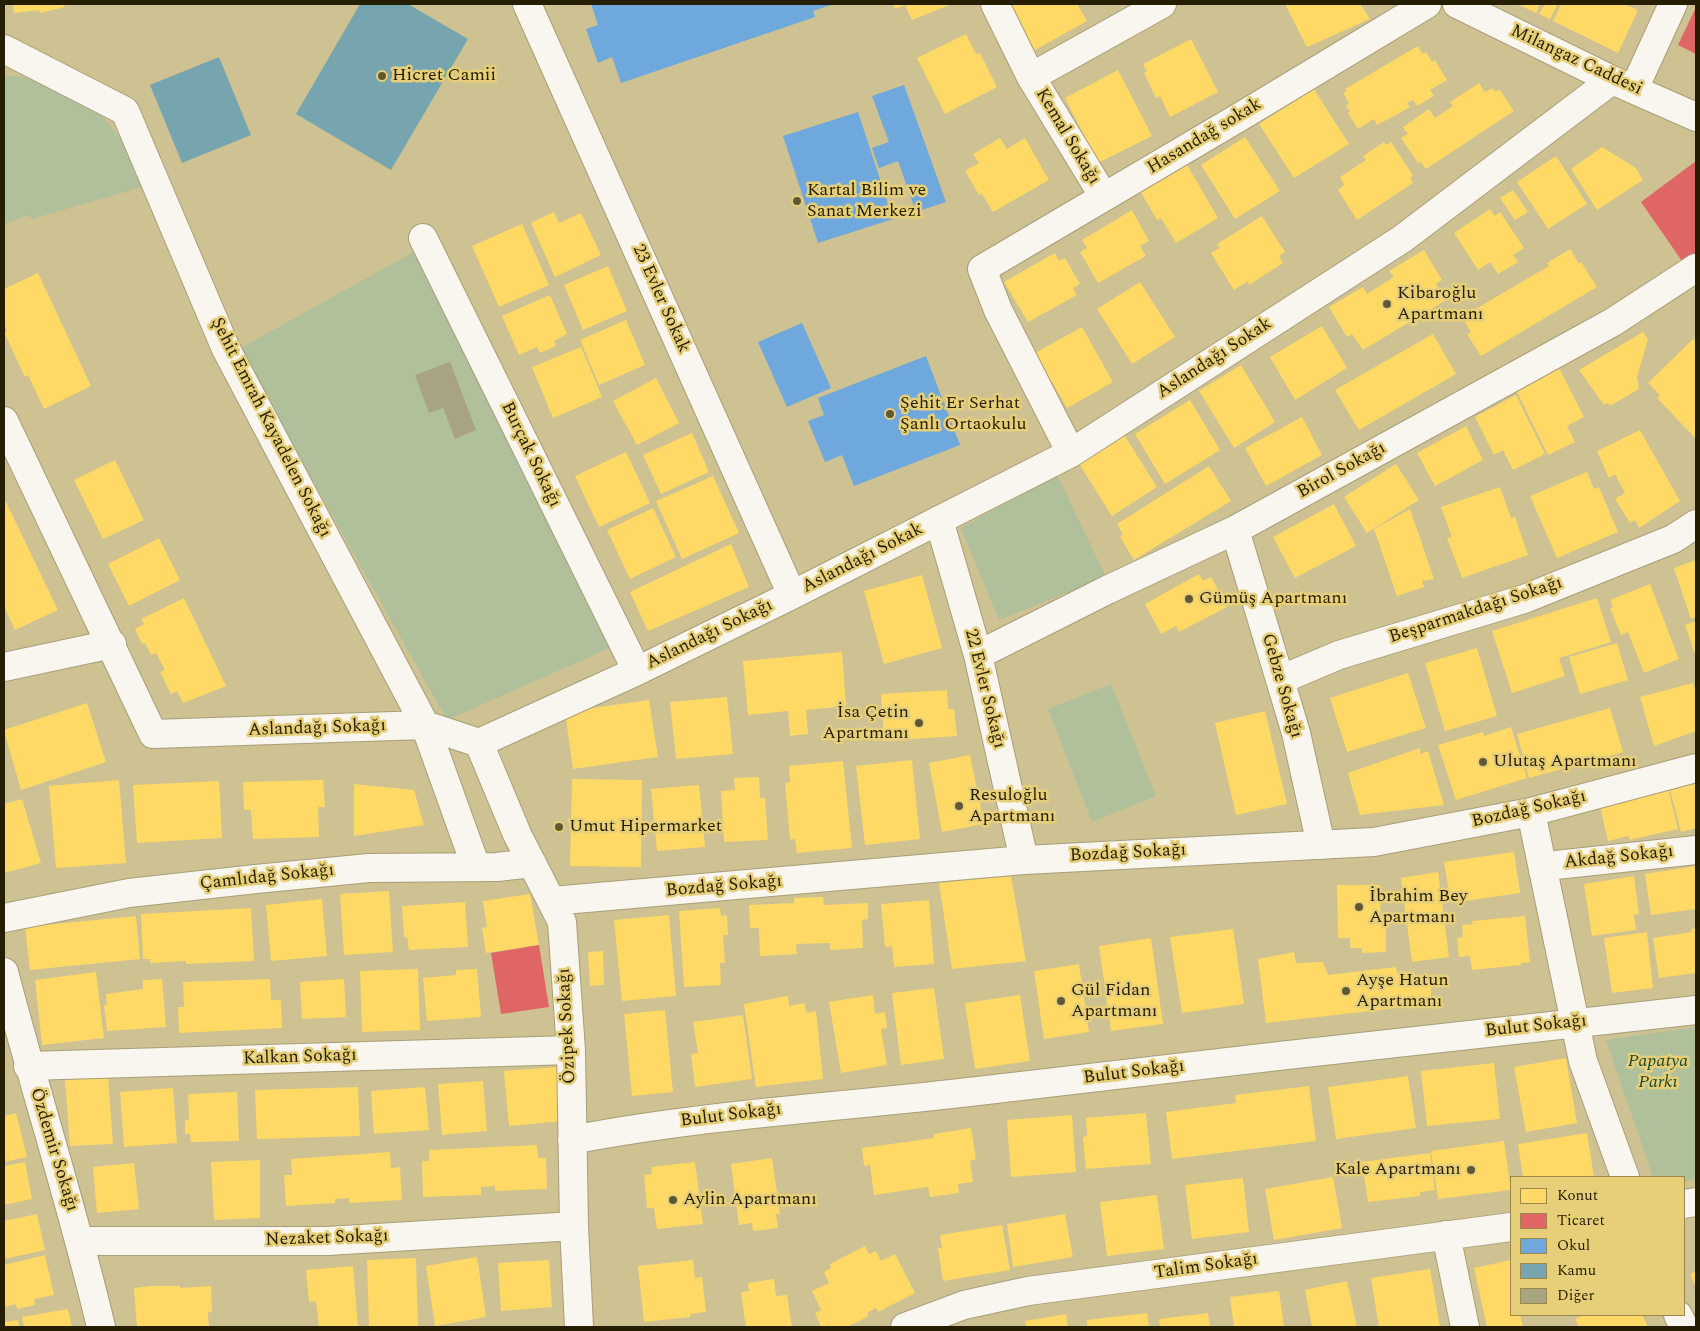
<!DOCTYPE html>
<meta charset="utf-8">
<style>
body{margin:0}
#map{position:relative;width:1700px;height:1331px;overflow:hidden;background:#cec192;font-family:Spectral,serif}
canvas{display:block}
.frame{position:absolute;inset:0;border:5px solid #251e03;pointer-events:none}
.legend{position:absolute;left:1510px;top:1176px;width:175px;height:140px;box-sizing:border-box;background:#e7cf7a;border:1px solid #99884a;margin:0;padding:6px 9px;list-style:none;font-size:15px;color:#251e03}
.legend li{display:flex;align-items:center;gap:10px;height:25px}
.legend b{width:25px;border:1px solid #99884a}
</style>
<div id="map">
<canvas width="1700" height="1331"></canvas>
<div class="frame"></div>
<ul class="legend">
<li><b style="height:14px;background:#ffd966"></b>Konut</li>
<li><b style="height:14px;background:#e06666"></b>Ticaret</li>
<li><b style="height:14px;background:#6fa8dc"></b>Okul</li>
<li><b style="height:14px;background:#76a5af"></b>Kamu</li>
<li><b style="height:14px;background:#a8a482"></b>Diğer</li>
</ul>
</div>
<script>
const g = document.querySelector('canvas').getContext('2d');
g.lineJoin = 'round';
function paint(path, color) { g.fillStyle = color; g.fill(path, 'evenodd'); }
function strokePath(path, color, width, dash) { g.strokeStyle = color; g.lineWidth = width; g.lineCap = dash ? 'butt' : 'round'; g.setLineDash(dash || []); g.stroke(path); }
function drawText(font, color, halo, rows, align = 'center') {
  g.font = font + ' Spectral,serif'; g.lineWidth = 5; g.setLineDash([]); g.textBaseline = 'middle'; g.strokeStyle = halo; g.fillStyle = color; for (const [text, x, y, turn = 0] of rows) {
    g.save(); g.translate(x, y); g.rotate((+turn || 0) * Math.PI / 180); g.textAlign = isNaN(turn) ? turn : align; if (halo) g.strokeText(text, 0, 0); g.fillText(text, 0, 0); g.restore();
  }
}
paint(new Path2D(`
 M4,75L55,82L94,106L120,138L142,187L32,219L28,215L4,224Z
 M417,250L612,647L447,720L239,349Z
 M1057,475L1106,577L999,620L961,528Z
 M1111,684L1156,796L1092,822L1048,709Z
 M1696,1027V1178L1684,1181V1177H1653L1606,1040Z`), '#afc09b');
paint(new Path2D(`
 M13,4H64L65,7L40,13L39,10L14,13Z
 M893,4H952L912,20L905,5L895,9Z
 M1007,4H1077L1087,21L1033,51Z
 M1285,4H1360L1370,19L1307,47Z
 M1517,4H1540L1536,13Z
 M1545,4H1558L1550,19L1539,14Z
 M1561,4H1624L1638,10L1618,53L1553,21Z
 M966,34L976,54L980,53L997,87L945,114L917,58Z
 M1191,39L1218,92L1170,117L1160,96L1156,98L1144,73L1147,72L1143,64Z
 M1418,46L1422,54L1426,52L1432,62L1435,60L1447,80L1430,90L1434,96L1417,106L1413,100L1407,103L1410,107L1394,116L1377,125L1374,119L1358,129L1348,113L1350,111L1346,106L1349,103L1343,93L1347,91L1345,89Z
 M1118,70L1152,136L1098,163L1065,98Z
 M1479,83L1485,92L1493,88L1495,92L1500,90L1514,111L1426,169L1421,162L1418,163L1401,138L1408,134L1403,127L1429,109L1435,118L1453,106L1450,102Z
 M1314,89L1349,144L1294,178L1259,124Z
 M1245,137L1280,191L1235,219L1201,165Z
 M1000,138L1007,149L1025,138L1049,180L993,212L982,194L979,195L965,171L979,163L973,154Z
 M1384,142L1386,145L1391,142L1413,175L1410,178L1413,183L1357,220L1338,190L1344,185L1340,177L1366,160L1363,156Z
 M1602,147L1636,168L1643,180L1597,210L1571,169Z
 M1556,156L1587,204L1548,229L1517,182Z
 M1186,163L1218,218L1176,243L1161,218L1157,220L1140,191Z
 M1513,190L1528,212L1515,220L1500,198Z
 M1490,209L1495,216L1500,212L1524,248L1513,255L1518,262L1498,274L1490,262L1478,270L1454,233Z
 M1132,210L1149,241L1140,246L1146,256L1098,283L1080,252L1087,248L1082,240Z
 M554,212L559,223L581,213L601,255L555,277L531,223Z
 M1262,216L1285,252L1279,256L1283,263L1249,285L1248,281L1234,290L1211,253L1220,248L1217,244Z
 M522,224L549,285L499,307L472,246Z
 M1570,249L1579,264L1581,262L1597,287L1481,356L1467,334L1471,332L1462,317L1549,266L1547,263Z
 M1424,250L1442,280L1436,284L1446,300L1363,350L1352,334L1347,337L1329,307L1363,287L1367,294L1394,277L1389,271Z
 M1055,253L1059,261L1065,258L1080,284L1073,288L1077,295L1028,322L1004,282Z
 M608,266L627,311L583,330L564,285Z
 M38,273L91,386L44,409L28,375L25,377L4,332L7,331L4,323V289Z
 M1140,282L1175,337L1132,364L1097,309Z
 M550,295L567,334L554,341L556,346L540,353L537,347L519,355L502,316Z
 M626,320L645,365L599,385L580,340Z
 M1322,326L1347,368L1295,400L1270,357Z
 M1082,327L1113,382L1067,408L1035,353Z
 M1643,332L1648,339L1637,377L1639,389L1610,406L1608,403L1604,405L1579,370Z
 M1433,334L1456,374L1359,430L1335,390Z
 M1693,339L1696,342V439L1657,398L1660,395L1648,383Z
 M581,347L602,397L553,418L532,367Z
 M1241,365L1275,422L1234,448L1199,391Z
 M1559,368L1584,417L1567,426L1575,442L1548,455L1516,390Z
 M656,378L679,423L637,445L613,401Z
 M1516,395L1545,454L1513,470L1503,450L1494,455L1475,417Z
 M1190,400L1220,450L1165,484L1135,434Z
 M1302,417L1322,455L1266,486L1245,448Z
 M1466,426L1483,460L1435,486L1417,453Z
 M1640,430L1680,501L1639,528L1635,520L1630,523L1615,499L1625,493L1615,474L1609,478L1597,451Z
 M692,433L709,472L661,494L643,455Z
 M1123,433L1157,487L1112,516L1078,462Z
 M626,452L650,503L599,527L575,476Z
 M115,460L144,520L103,539L74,480Z
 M1396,464L1419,500L1367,533L1344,497Z
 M1209,466L1231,501L1134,560L1120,537L1123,534L1117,524Z
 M1587,472L1594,489L1599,487L1618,532L1557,558L1530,496Z
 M713,476L739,533L682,559L656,501Z
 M1500,487L1511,518L1515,517L1528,555L1462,578L1447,538L1452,537L1441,507Z
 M6,502L58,610L15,630L4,606V503Z
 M1334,504L1356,546L1295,578L1273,537Z
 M653,508L676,557L630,579L607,530Z
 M1410,509L1434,579L1422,581L1424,587L1397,596L1374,529Z
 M159,538L180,580L129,606L108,564Z
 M731,544L749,587L648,631L630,592Z
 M1696,560V617L1691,619L1674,568Z
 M1199,574L1203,581L1211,577L1227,607L1179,632L1176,626L1161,634L1145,604Z
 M922,575L942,648L884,664L864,591Z
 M1650,584L1679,659L1644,673L1628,632L1621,635L1610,608L1613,607L1610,600Z
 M184,598L226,686L183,703L177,691L171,694L160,672L165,670L156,653L151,655L145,643L142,644L135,629L144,624L141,619Z
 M1597,598L1611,642L1559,658L1565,676L1512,693L1492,631Z
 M1696,621V657L1685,625Z
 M1617,643L1628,680L1580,694L1569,657Z
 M1477,648L1497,716L1445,731L1425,663Z
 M842,652L846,706L806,710L808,734L790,736L788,711L748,715L743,661Z
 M1408,673L1426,728L1347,752L1330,698Z
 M1693,683L1696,693V731L1654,746L1640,697Z
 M947,690L948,709H954L957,736L884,741L881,694Z
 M727,697L733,754L676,759L670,702Z
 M649,700L658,757L573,769L565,712Z
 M87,703L106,762L21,790L4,730Z
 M1610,708L1623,752L1529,778L1517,734Z
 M1265,711L1287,804L1236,815L1215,723Z
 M1511,727L1527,778L1456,800L1438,745L1483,732L1484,736Z
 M1420,748V754L1428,751L1444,805L1360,815L1348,773Z
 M970,755L984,824L942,832L929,763Z
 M912,760L920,839L865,845L856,766Z
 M843,761L852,848L797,853L795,839L790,840L785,783L790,782L789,766Z
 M759,777L760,798H765L768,840L724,842L721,791L735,790L734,778Z
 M572,779L642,780L641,867L570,866Z
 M119,780L126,863L56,868L49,786Z
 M323,780L325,807H318L319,837L253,839L251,810H244L243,782Z
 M219,781L222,838L137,843L133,785Z
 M1696,783V828L1681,832L1670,790Z
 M354,784L414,790L424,825L354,836Z
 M699,785L705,847L657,851L651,789Z
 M1668,788L1678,829L1629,840V836L1608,841L1600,807Z
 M22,799L41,863L4,873V804Z
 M1514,852L1520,893L1451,903L1444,862Z
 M1696,866V909L1651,915L1645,874Z
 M1438,872L1449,957L1412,962L1401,878Z
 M1011,876L1026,961L952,969L939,883Z
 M1634,876L1639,914L1634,915L1636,930L1592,936L1584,884Z
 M1337,885H1380L1381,928H1386V952L1362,953V948H1350V938H1338Z
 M389,891L393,952L344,955L340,894Z
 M530,894L539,945L486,953L482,928L487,927L483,901Z
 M823,897L824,905L868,903V919L862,920L863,948L830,950V943L796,944L797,954L760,956L759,928H750L749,905L794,903V898Z
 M322,899L327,956L271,961L266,905Z
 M929,900L934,964L894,967L892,946L885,947L881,904Z
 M465,902L468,947L409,950L407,937H404L402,906Z
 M251,908L254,961L186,964V961L150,963V959H143L141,914Z
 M720,908L721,916L727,915L728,935H723L725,963H720L721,985L684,987L679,911Z
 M669,915L676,996L622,1001L614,920Z
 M136,916L140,959L30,970L25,927Z
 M1525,916L1530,962L1521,963V965L1472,970L1470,956L1459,957L1457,938L1463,937L1462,925L1473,924L1472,921Z
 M1696,928V973L1659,978L1653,938L1692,932L1691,929Z
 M1233,929L1244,1004L1182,1013L1170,937Z
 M1647,932L1653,988L1612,993L1604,938Z
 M1151,938L1163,1024L1111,1031L1099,946Z
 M603,951L604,985L590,986L588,952Z
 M1294,952L1296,963L1323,962L1328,975L1396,967L1397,975L1406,973L1431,977V1004L1266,1023L1258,959Z
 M1079,964L1089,1032L1044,1039L1034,971Z
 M418,969L420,1030L362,1032L360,971Z
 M477,969L481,1017L427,1021L423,978L456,975V970Z
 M96,972L104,1038L42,1045L35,980Z
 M162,979L166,1027L107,1031L104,1005H107L106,994L143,989V980Z
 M270,979L271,1000H281L282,1028L179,1033L178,1007H184L183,982Z
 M344,979L346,1017L302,1019L300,982Z
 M934,988L944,1059L901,1065L892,993Z
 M873,995L875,1014L885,1012L887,1028L881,1029L887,1065L841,1073L829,1002Z
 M1020,995L1030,1061L975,1069L965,1003Z
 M788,996L789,1006L805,1003L806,1013L816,1011L823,1079L756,1087L744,1004Z
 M665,1010L673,1092L632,1096L624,1014Z
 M743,1015L752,1079L695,1087L691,1054L698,1053L693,1022Z
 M1566,1058L1577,1123L1526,1132L1514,1067Z
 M1494,1063L1500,1119L1427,1126L1421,1071Z
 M558,1067L563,1121L509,1126L504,1071Z
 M108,1076L113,1144L70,1146L65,1080Z
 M1408,1076L1416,1128L1336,1139L1328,1087Z
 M483,1081L487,1131L442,1135L438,1084Z
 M1309,1086L1316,1141L1172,1159L1166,1112L1236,1103L1235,1095Z
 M358,1087L360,1136L257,1139L255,1090Z
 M425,1087L429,1130L374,1134L371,1091Z
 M173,1088L177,1143L124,1147L120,1092Z
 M237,1092L239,1141L191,1142L190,1134H185V1120H189L188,1094Z
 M16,1113L27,1157L4,1162V1116Z
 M1146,1113L1151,1164L1086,1169L1083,1137L1087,1136L1086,1118Z
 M1072,1115L1076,1172L1011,1177L1007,1120Z
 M971,1128L976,1159L970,1161L973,1182L958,1184L959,1193L930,1197L928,1187L874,1195L870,1165L864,1166L862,1148L934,1138V1134Z
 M1587,1133L1594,1177H1523L1518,1144Z
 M1504,1141L1511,1190L1438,1199L1431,1151Z
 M537,1145L538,1158H546L547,1189L495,1191V1186L481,1187V1195L423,1197L422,1161H429V1150Z
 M390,1152L391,1168L400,1167L402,1200L349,1203V1198L335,1199V1203L286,1206L284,1175H292L291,1159Z
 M1430,1153L1435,1190L1420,1192V1196L1368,1202L1362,1162Z
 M772,1158L780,1214H776L778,1228L753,1231L752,1223L739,1225L731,1164Z
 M260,1160V1218L214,1220L211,1162Z
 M25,1162L32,1199L4,1205V1166Z
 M695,1162L703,1224L657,1229L654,1208H647L644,1175L652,1174L651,1167Z
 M134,1163L139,1209L97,1213L93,1167Z
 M1333,1177L1342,1228L1274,1240L1265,1189Z
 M1243,1178L1249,1232L1192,1239L1185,1185Z
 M1157,1195L1164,1249L1107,1256L1100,1202Z
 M37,1214L45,1250L4,1259V1221Z
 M1065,1214L1073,1257L1013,1267L1007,1224Z
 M1002,1225L1010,1270L943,1281L938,1248H942L940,1235Z
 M865,1246L869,1254L876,1251L881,1261L895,1254L915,1293L878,1312L876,1308L872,1310L867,1313L869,1316L847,1327H830L829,1325L821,1327L815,1313L821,1310L812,1291L829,1283L824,1272L831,1268L830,1264Z
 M45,1255L54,1295L34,1299L35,1305L17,1309L16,1304L4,1307V1265Z
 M477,1257L486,1317L435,1326L426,1266Z
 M416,1258L418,1327H369L367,1260Z
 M549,1260L552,1307L501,1311L498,1263Z
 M693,1260L695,1278L702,1277L706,1312L690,1314V1317L644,1322L638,1266Z
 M1511,1260V1315H1520L1523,1327H1487L1474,1268Z
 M353,1266L358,1327H319L316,1301L309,1302L306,1270Z
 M1430,1269L1440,1327H1379L1371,1278Z
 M1696,1271V1287L1690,1274Z
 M774,1279L776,1296L787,1295L792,1327H746L741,1292L749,1291L748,1283Z
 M1347,1281L1357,1327H1312L1305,1290Z
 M151,1286H180V1288L211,1286L212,1312H208L209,1327H137L134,1288Z
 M1279,1291L1284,1327H1234L1230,1297Z
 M68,1309L72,1327H24L22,1317Z
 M1147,1313L1149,1327H1087V1320Z
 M1208,1313L1210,1327H1160L1159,1319Z
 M1066,1314L1068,1327H1026L1025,1321Z
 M1584,1315H1642L1648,1327H1579L1575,1319Z
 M18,1320L19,1327H4V1322Z`), '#ffd966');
paint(new Path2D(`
 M1696,7V54L1678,45Z
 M1696,161V256L1684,264L1641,202Z
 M539,945L549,1007L501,1014L491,953Z`), '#e06666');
paint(new Path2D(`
 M591,4H834L813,11L815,17L621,83L612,57L598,63L586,29L598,25Z
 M904,85L946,202L916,212L898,161L879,168L872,148L889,142L872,96Z
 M858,112L893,219L818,243L783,136Z
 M802,323L831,388L787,407L758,342Z
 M926,356L960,445L854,486L842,455L825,462L808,421L824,415L818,398Z`), '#6fa8dc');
paint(new Path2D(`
 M360,4H408L468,39L391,170L296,114Z
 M219,57L251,135L182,163L150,85Z`), '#76a5af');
paint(new Path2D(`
 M450,362L476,430L455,439L443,408L429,413L415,375Z`), '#a8a482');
const minor = new Path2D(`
 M527,4L792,595
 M995,4L1031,77
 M1457,4L1612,80L1696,117
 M4,49L125,111L226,349L425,725L476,867
 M1634,89L1673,4
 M1104,197L1031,77L1162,4
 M423,238L637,671
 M4,421L153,734L425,725L479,743L637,671L792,595L1071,453L1402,239L1612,80
 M1071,453L998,310L982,269L1243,115L1427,4
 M939,520L978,655L1024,860
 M1235,530L1296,733L1321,845
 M978,655L1107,590L1235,530L1613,322L1696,268
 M4,667L112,644
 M1280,680L1339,655L1524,599L1673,539L1696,524
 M479,743L517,834L562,922L571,1050L574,1226L579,1327
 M1531,812L1583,1061L1625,1177
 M1543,871L1556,865L1696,850
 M552,901L1024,860L1374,842L1531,812L1696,768
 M4,918L129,893L256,879L369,868L497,867L532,863
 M4,972C35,1091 73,1208 101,1327
 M28,1066L571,1050
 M572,1140C707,1114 842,1107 978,1091C1217,1063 1457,1035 1696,1010
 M1684,1204L1696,1202
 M1446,1235L1465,1327
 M81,1241H328L574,1226
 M1678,1315L1684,1327
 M905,1327L964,1305L1028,1291L1511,1227`);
strokePath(minor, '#a89e78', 30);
strokePath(minor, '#f8f6ef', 28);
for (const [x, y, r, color] of [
 [382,76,5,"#605735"],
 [797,201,5,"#605735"],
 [1387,304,5,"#605735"],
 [890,414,5,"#605735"],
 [1189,599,5,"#605735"],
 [919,723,5,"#605735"],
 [1483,762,5,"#605735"],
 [959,806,5,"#605735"],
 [559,827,5,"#605735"],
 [1359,907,5,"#605735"],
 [1346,991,5,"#605735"],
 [1061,1001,5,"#605735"],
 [1471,1170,5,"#605735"],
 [673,1200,5,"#605735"]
]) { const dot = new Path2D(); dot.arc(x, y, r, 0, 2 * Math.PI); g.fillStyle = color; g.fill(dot); strokePath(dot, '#e7cf7a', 2); }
drawText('18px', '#251e03', '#e7cf7a', [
 ["Milangaz Caddesi",1576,61,25],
 ["Kemal Sokağı",1067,137,59],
 ["Hasandağ sokak",1205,137,-31],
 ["23 Evler Sokak",660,299,66],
 ["Aslandağı Sokak",1215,359,-33],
 ["Şehit Emrah Kayadelen Sokağı",270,428,63],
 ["Burçak Sokağı",530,455,64],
 ["Birol Sokağı",1342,471,-29],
 ["Aslandağı Sokak",863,559,-27],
 ["Beşparmakdağı Sokağı",1476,611,-18],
 ["Aslandağı Sokağı",710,635,-26],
 ["Gebze Sokağı",1281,686,74],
 ["22 Evler Sokağı",984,689,76],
 ["Aslandağı Sokağı",317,729,-2],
 ["Bozdağ Sokağı",1529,810,-13],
 ["Bozdağ Sokağı",1128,854,-3],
 ["Akdağ Sokağı",1619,858,-6],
 ["Çamlıdağ Sokağı",267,878,-6],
 ["Bozdağ Sokağı",724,887,-5],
 ["Özipek Sokağı",568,1026,-93],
 ["Bulut Sokağı",1536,1027,-6],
 ["Kalkan Sokağı",300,1058,-2],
 ["Bulut Sokağı",1134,1073,-7],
 ["Bulut Sokağı",731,1116,-7],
 ["Özdemir Sokağı",53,1150,73],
 ["Nezaket Sokağı",327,1239,-2],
 ["Talim Sokağı",1206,1267,-8]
]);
drawText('18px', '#251e03', '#e7cf7a', [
 ["Hicret Camii",392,76],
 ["Kartal Bilim ve",807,191],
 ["Sanat Merkezi",807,212],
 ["Kibaroğlu",1397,294],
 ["Apartmanı",1397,315],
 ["Şehit Er Serhat",900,404],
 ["Şanlı Ortaokulu",900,425],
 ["Gümüş Apartmanı",1199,599],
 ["İsa Çetin",909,713,"right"],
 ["Apartmanı",909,734,"right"],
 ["Ulutaş Apartmanı",1493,762],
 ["Resuloğlu",969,796],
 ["Apartmanı",969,817],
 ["Umut Hipermarket",569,827],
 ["İbrahim Bey",1369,897],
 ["Apartmanı",1369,918],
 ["Ayşe Hatun",1356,981],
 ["Apartmanı",1356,1002],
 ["Gül Fidan",1071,991],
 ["Apartmanı",1071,1012],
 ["Kale Apartmanı",1461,1170,"right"],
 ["Aylin Apartmanı",683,1200]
], 'left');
drawText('italic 18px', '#194a2e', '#e7cf7a', [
 ["Papatya",1658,1062],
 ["Parkı",1658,1083]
]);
</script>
